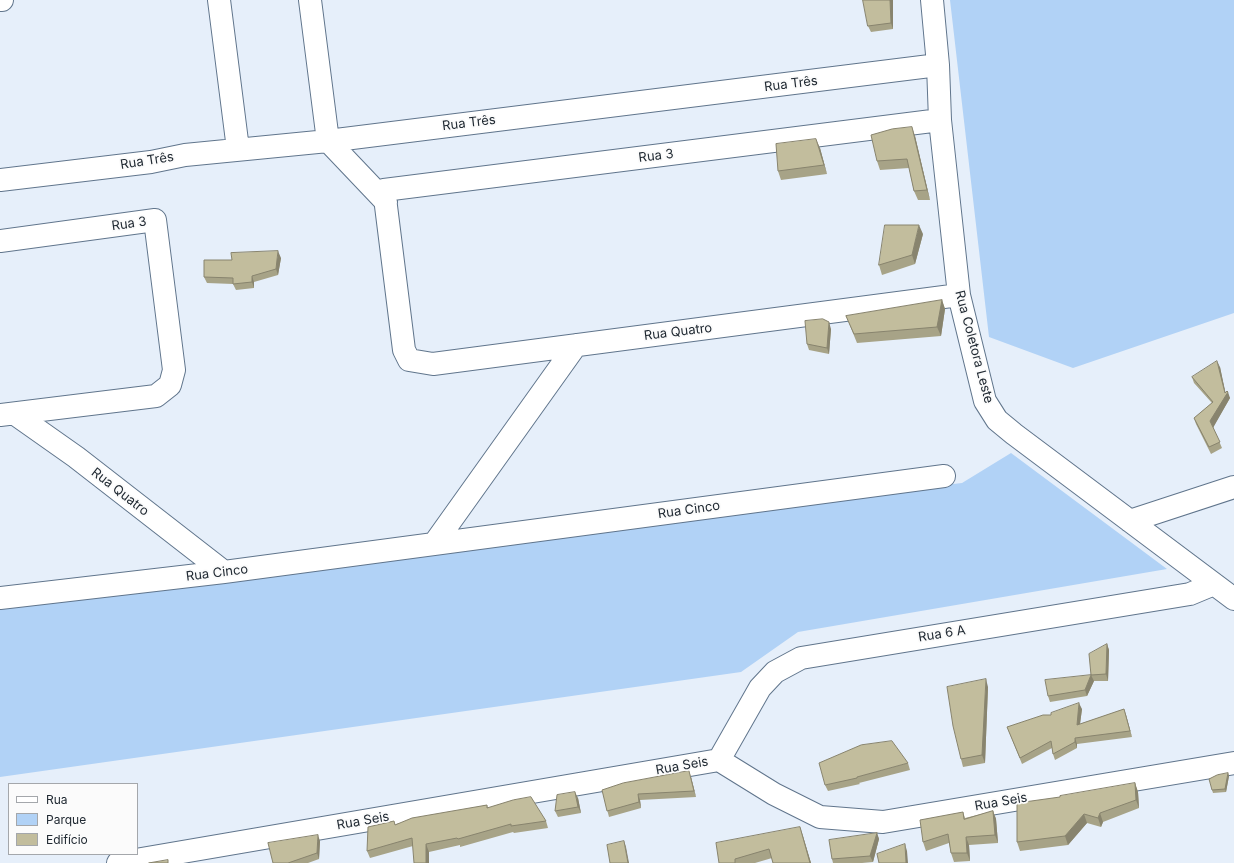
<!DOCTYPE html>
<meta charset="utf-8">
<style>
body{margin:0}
#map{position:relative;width:1234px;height:863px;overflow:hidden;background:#e6effa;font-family:Inter,sans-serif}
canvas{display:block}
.legend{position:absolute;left:8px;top:783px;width:130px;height:72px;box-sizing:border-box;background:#fbfbfb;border:1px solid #a4a7ab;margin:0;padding:5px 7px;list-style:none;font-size:12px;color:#212a33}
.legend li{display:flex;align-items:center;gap:8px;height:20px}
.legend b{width:20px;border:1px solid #a4a7ab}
</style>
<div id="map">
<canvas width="1234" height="863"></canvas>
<ul class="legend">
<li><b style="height:5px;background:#fff"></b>Rua</li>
<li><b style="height:11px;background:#b1d2f6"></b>Parque</li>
<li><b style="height:11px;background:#c2bd9d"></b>Edifício</li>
</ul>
</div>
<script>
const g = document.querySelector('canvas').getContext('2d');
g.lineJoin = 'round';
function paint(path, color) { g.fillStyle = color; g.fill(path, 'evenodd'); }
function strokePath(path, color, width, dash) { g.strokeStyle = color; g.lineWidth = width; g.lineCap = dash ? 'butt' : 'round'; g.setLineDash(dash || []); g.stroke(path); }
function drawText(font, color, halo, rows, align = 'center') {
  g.font = font + ' Inter,sans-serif'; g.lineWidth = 3.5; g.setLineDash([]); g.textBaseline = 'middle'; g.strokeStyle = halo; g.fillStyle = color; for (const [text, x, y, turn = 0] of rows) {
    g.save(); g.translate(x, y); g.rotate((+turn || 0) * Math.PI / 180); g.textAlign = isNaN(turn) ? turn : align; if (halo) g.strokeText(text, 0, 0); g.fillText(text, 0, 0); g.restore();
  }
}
paint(new Path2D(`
 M950,0H1234V313L1073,368L989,337Z
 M1011,453L1167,569L798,632L741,672L0,777V596L962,483Z`), '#b1d2f6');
const minor = new Path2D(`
 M0,0H2
 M219,0L238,149
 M310,0L328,141L386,202
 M932,0L938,65L940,120L959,295L985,401L997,420L1014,434L1234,599
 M940,120L384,190L404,350L409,360L433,364L959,295
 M0,180L151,162L185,155L328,141L938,65
 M0,241L155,220L174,370L170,385L156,396L0,415
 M15,414L76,457L224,572
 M1130,521L1234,487
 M434,544L576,345
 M0,598L224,572L944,476
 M719,760L760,688L775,672L801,658L1190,594L1214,584
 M118,863L719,760L774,794L820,817L883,822L1234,763`);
strokePath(minor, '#60758c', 24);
strokePath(minor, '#fff', 22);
paint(new Path2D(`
 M863,0H893V29L871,32L868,26Z
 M915,136L930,200H918L914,191L909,168L880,170L877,161Z
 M820,148L827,174L781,180L778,171Z
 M923,234L915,264L882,275L879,265Z
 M281,258L278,275L254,282V288L236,290L233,284L207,283L204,277L232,260Z
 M942,300L945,309L941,336L857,343L846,316Z
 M831,329L829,354L809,350L807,344Z
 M1220,367L1225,392L1230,398L1213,427L1222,448L1211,454L1196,424L1194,418L1212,403L1194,383L1192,377Z
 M1107,644L1109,650L1108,681H1094L1087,696L1050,702L1048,696L1091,675Z
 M988,687L985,763L963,767L961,759Z
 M1082,709L1080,724L1124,709L1126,715L1132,737L1077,744V748L1055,760L1053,754L1052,748L1022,764L1007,727L1051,715Z
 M908,763L910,770L859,783L860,784L828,791L825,785Z
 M1228,773L1229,776L1226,792L1213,793L1212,790Z
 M691,777L696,797L640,800L641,808L609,817L602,790Z
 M1135,783L1138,792L1139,808L1103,822L1101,827L1087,823L1068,845L1020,851L1017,842Z
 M578,798L581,813L558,817L555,811Z
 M487,805L488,808L546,821L548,828L514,833L513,832L460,847V845L429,852V863L413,846L370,858L367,851L396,824Z
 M993,811L996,819L998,843L969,845L970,861L954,862L951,853L949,843L926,851L923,842L963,812L965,818Z
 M800,827L811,863H773L772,858L755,863H719Z
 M877,833L879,839L873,862L862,863H833L832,859Z
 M320,841L319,859L308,863H273Z`), '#a7a387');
paint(new Path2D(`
 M890,0H893V29L891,23Z
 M912,127L915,136L930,200L927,190Z
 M816,139L820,148L827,174L824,165Z
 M919,225L923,234L915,264L912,255Z
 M278,251L281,258L278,275L276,269Z
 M252,276L254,282V288L252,282Z
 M942,300L945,309L941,336L937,327Z
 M829,322L831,329L829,354L827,348Z
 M1217,361L1220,367L1226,395L1228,392L1230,398L1213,428L1210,421L1225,393Z
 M1107,644L1109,650L1108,681L1106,674Z
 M1091,675L1094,681L1087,696L1085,690Z
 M986,679L988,687L985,763L982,755Z
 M1079,703L1082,709L1079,731L1077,725Z
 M1124,709L1126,715L1132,737L1130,731Z
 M1075,738L1077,744V748L1075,742Z
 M689,771L691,777L696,797L694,791Z
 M1228,773L1229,776L1226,792L1225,789Z
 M1135,783L1138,792L1139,808L1136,800Z
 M575,792L578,798L581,813L578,807Z
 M638,794L640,800L641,808L639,802Z
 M993,811L996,819L998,843L995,835Z
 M1100,813L1103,822L1101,827L1098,818Z
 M1084,814L1087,823L1068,845L1065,836Z
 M800,827L803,836L811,863H810Z
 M877,833L879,839L873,862L870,856Z
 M318,835L320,841L319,859L317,853Z
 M966,837L969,845L970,861L967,853Z
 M624,841L626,847L629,863H628Z
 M426,844L429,852V863H426Z
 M905,844L907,851L908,863H906Z`), '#88846e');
const building = new Path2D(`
 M863,0H890L891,23L868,26Z
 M912,127L927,190L914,191L907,159L877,161L871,135L892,129Z
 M816,139L824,165L778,171L776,144Z
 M885,225H919L912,255L879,265Z
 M278,251L276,269L252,276V282L233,284V278L204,277V260H232L231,253Z
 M942,300L937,327L854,334L846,316Z
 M823,319L829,322L827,348L807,344L805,321Z
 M1217,361L1225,393L1227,391L1228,392L1210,421L1220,442L1209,447L1194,418L1213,402L1192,377Z
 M1107,644L1106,674L1091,675L1089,654Z
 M1091,675L1085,690L1048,696L1045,680Z
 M986,679L982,755L961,759L953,726L947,687Z
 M1079,703L1077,725L1124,709L1130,731L1075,738V742L1053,754L1051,741L1020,758L1007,727L1043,715H1051V713Z
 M892,741L908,763L857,777V778L825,785L819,763L861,745Z
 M689,771L694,791L638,794L639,802L607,811L602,790L623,783Z
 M1228,773L1225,789L1212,790L1209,779L1217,775Z
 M1135,783L1136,800L1100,813L1098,818L1084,814L1065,836L1017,842V803L1060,797V796Z
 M575,792L578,807L555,811L557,795Z
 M531,797L546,821L511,826V824L458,839L457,838L426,844V863H414L412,838L367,851L368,827L394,821L395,825L412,818L487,805V808L513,800Z
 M993,811L995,835L966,837L967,853H951L948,834L923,842L920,820L963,812L964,819Z
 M800,827L810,863H773L769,849L735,859V863H719L716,843Z
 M877,833L870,856L832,859L829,840Z
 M318,835L317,853L288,863H273L268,843Z
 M624,841L628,863H610L607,845Z
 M905,844L906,863H879L877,854Z
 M168,860V863H149Z`);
paint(building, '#c2bd9d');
strokePath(building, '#88846e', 1);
drawText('13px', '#212a33', '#fbfbfb', [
 ["Rua Três",791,84,-7],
 ["Rua Três",469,123,-7],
 ["Rua 3",656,156,-7],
 ["Rua Três",147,161,-9],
 ["Rua 3",129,224,-8],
 ["Rua Quatro",678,332,-7],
 ["Rua Coletora Leste",974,347,75],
 ["Rua Quatro",120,492,38],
 ["Rua Cinco",689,510,-8],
 ["Rua Cinco",217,573,-7],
 ["Rua 6 A",942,634,-9],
 ["Rua Seis",682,766,-10],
 ["Rua Seis",1001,802,-10],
 ["Rua Seis",363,821,-10]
]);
</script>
